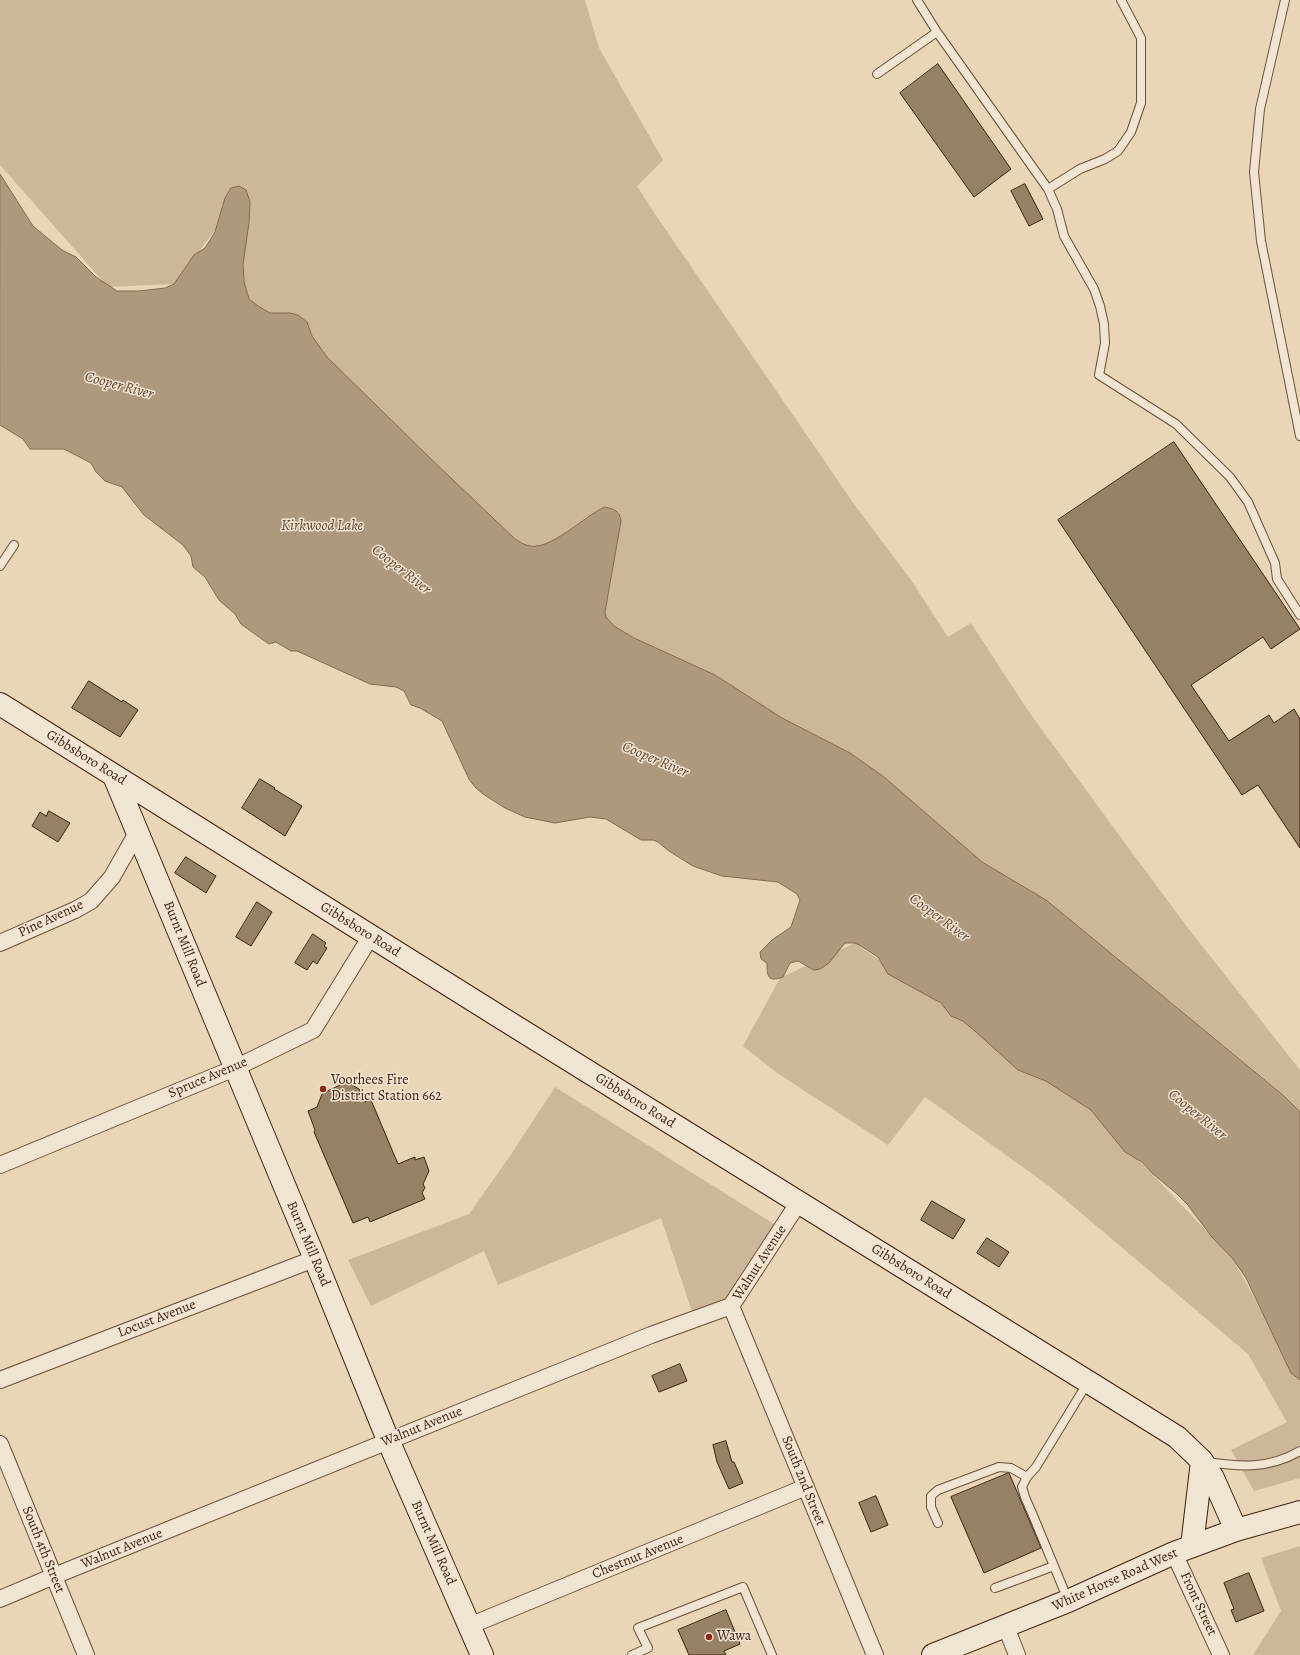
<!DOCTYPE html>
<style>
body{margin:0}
canvas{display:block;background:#e9d6b8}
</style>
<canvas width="1300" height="1655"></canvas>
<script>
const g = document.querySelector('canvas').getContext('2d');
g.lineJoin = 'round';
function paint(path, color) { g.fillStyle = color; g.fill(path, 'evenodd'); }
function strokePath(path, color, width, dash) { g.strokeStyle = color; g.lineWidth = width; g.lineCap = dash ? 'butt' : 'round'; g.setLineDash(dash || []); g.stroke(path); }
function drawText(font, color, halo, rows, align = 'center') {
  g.font = font + ' Alegreya,serif'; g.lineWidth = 3; g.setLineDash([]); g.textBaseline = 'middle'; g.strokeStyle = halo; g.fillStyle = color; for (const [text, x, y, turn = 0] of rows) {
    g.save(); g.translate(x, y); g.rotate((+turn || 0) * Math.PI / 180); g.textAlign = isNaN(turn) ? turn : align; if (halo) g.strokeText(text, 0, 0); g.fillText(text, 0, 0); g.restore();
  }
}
paint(new Path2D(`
 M0,0H585L599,48L663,160L637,186L655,214L854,504L911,580L948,637L971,623L1027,709L1116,831L1188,928L1300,1070V1112L1283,1094L1046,900L982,862L884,778L850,753L782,718L715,675L634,638L614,626L606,617L605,612L621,521C620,511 614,509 605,507C585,515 548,554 526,545C522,544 519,541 515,539L430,458L327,357L312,336L307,322L290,313H270L258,306L249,299L244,282L243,264L245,191L174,284L108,287L0,165Z
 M855,943L1091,1110L1233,1259L1298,1379H1300V1478L1254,1491L1231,1450L1287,1422L1248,1354L1049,1186L925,1097L888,1145L777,1073L743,1046L780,978Z
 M555,1087L782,1229L736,1299L695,1321L661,1218L498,1285L484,1251L371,1306L348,1260L469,1214L510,1156Z
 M1300,1546V1655H1253L1281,1611L1261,1558Z`), '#ccb79b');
const water = new Path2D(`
 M0,174L33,226L62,250L76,257L96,277L117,291H139L165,288L174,284L194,255L205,248L215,232L225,198L231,188L239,186L246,190L250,202L249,223L243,264L244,282L249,299L258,306L270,313H290L298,315L307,322L312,336L327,357L430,458L515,539C519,541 522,544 526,545C548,554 585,515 605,507C614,509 620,511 621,521L605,612L606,617L614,626L634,638L715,675L782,718L850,753L884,777L982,862L1046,900L1283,1095L1300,1112V1380L1291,1373L1246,1278L1233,1259L1211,1236L1187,1204L1176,1193L1153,1174L1142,1162L1125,1152L1091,1110L1046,1081L1018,1070L976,1032L963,1021L951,1016L941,1003L888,974L878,957L861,946L855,943H845L829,963L820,969L814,970L798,961L790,963L783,977C767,983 767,975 767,963L761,959L760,952L772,940L791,927L800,900L797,894L778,882L722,876L693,866L669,851L658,842L653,840H641L606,819L590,817L555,823L525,817L505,808L483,794L475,787L469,779L442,721L420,708L411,705L404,691L396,687L370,684L297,651H291L276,642L269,644L266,642L241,624L235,614L219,600L205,577L193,567L191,556L183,545L144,515L122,487L105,481L96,472L91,463L64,449H30L23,439L0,425Z`);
paint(water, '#af997e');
strokePath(water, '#816951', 1);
const building = new Path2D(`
 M938,64L1011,169L974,197L900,93Z
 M1025,184L1043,219L1029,226L1011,191Z
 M1174,442L1300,629L1271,649L1263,637L1191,685L1229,741L1269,715L1274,723L1294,709L1300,719V848L1258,785L1242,795L1058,520Z
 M89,681L122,702L123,700L138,710L120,737L72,708Z
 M260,779L275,788L274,789L302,806L285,836L242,808Z
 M49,811L70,823L58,842L32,826L40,812L46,816Z
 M186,857L216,876L206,893L175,873Z
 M257,902L272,912L251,946L236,937Z
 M313,934L326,943L324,946L327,948L317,964L313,961L307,970L295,963Z
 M347,1082L359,1089L365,1102L371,1100L398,1164L415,1157V1160L424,1157L429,1171L423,1184L425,1188L422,1193L425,1199L370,1222L368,1217L353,1223L314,1132L315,1130L308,1111L317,1107L322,1094Z
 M932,1201L965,1220L953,1239L921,1220Z
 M987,1238L1009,1252L999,1267L977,1253Z
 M680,1364L687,1381L659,1392L652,1376Z
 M726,1441L732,1462H734L743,1483L729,1489L717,1462L713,1445Z
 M1009,1473L1041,1548L984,1573L951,1497Z
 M876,1496L888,1525L871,1532L859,1503Z
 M1249,1573L1264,1611L1236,1622L1231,1610L1234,1609L1224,1583Z
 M726,1610L740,1644L724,1651L726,1655H689L678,1630Z`);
paint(building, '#968066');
strokePath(building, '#3d220e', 1);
const lane = new Path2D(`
 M917,0L937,32
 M1285,0L1260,109L1254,172L1261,241L1300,436
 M877,74L937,32L1048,189L1057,209L1064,236L1094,289L1100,306L1104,324L1105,343L1099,375L1176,424L1230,477L1248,502L1275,563L1277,579L1300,615
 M1048,189L1080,169L1105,159L1118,151L1131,132L1141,103V38L1121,0
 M0,566L14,545
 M1207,1462C1241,1467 1269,1469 1300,1451
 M938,1523L931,1507V1496L938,1490L999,1467L1011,1468L1027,1477
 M995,1588L1054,1566
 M1068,1600L1032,1513L1025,1497L1022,1487L1027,1477L1036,1467L1088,1382
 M632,1655L648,1648L638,1628L743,1587L772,1655`);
const street = new Path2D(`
 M0,943L75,910L91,901L112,877L138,831
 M0,1165L235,1068L313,1030L371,936
 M731,1306L875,1655
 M0,1380L314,1259
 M0,1444L86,1655
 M1174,1553L1221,1655
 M0,1599L54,1576L651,1335L731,1306L799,1202
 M469,1626L806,1487
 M1006,1627L1017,1655`);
const secondary = new Path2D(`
 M0,704L500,1017L1177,1437L1202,1461L1213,1478L1236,1530
 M114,776L312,1252L388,1440L482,1655
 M1192,1546L1202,1461
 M933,1655L1068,1601L1174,1553L1236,1530L1300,1512`);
strokePath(lane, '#684f38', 10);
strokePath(street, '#684f38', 18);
strokePath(secondary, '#3d220e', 24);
strokePath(lane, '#f1e4d1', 8);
strokePath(street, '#f1e4d1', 16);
strokePath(secondary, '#f1e4d1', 22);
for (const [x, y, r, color] of [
 [323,1089,4,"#8f2418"],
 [709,1637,4,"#8f2418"]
]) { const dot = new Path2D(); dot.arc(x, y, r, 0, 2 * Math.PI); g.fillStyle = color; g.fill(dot); strokePath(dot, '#f1e4d1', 1.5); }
drawText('14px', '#3d220e', '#f1e4d1', [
 ["Gibbsboro Road",86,758,32],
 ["Pine Avenue",51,919,-25],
 ["Gibbsboro Road",360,930,32],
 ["Burnt Mill Road",184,944,68],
 ["Spruce Avenue",208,1078,-23],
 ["Gibbsboro Road",635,1101,32],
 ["Burnt Mill Road",308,1244,67],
 ["Walnut Avenue",760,1263,-57],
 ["Gibbsboro Road",911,1272,32],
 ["Locust Avenue",157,1319,-21],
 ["Walnut Avenue",422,1427,-22],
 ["South 2nd Street",803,1481,68],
 ["Burnt Mill Road",433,1543,66],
 ["Walnut Avenue",122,1549,-22],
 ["South 4th Street",43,1550,68],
 ["Chestnut Avenue",638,1557,-22],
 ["White Horse Road West",1115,1580,-24],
 ["Front Street",1198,1604,65]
]);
drawText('14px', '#3d220e', '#f1e4d1', [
 ["Voorhees Fire",331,1081],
 ["District Station 662",331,1097],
 ["Wawa",717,1637]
], 'left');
drawText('italic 15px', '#5f4630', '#f1e4d1', [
 ["Cooper River",119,386,15],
 ["Kirkwood Lake",322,526],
 ["Cooper River",401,570,38],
 ["Cooper River",655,760,23],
 ["Cooper River",939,918,36],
 ["Cooper River",1197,1115,39]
]);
</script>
